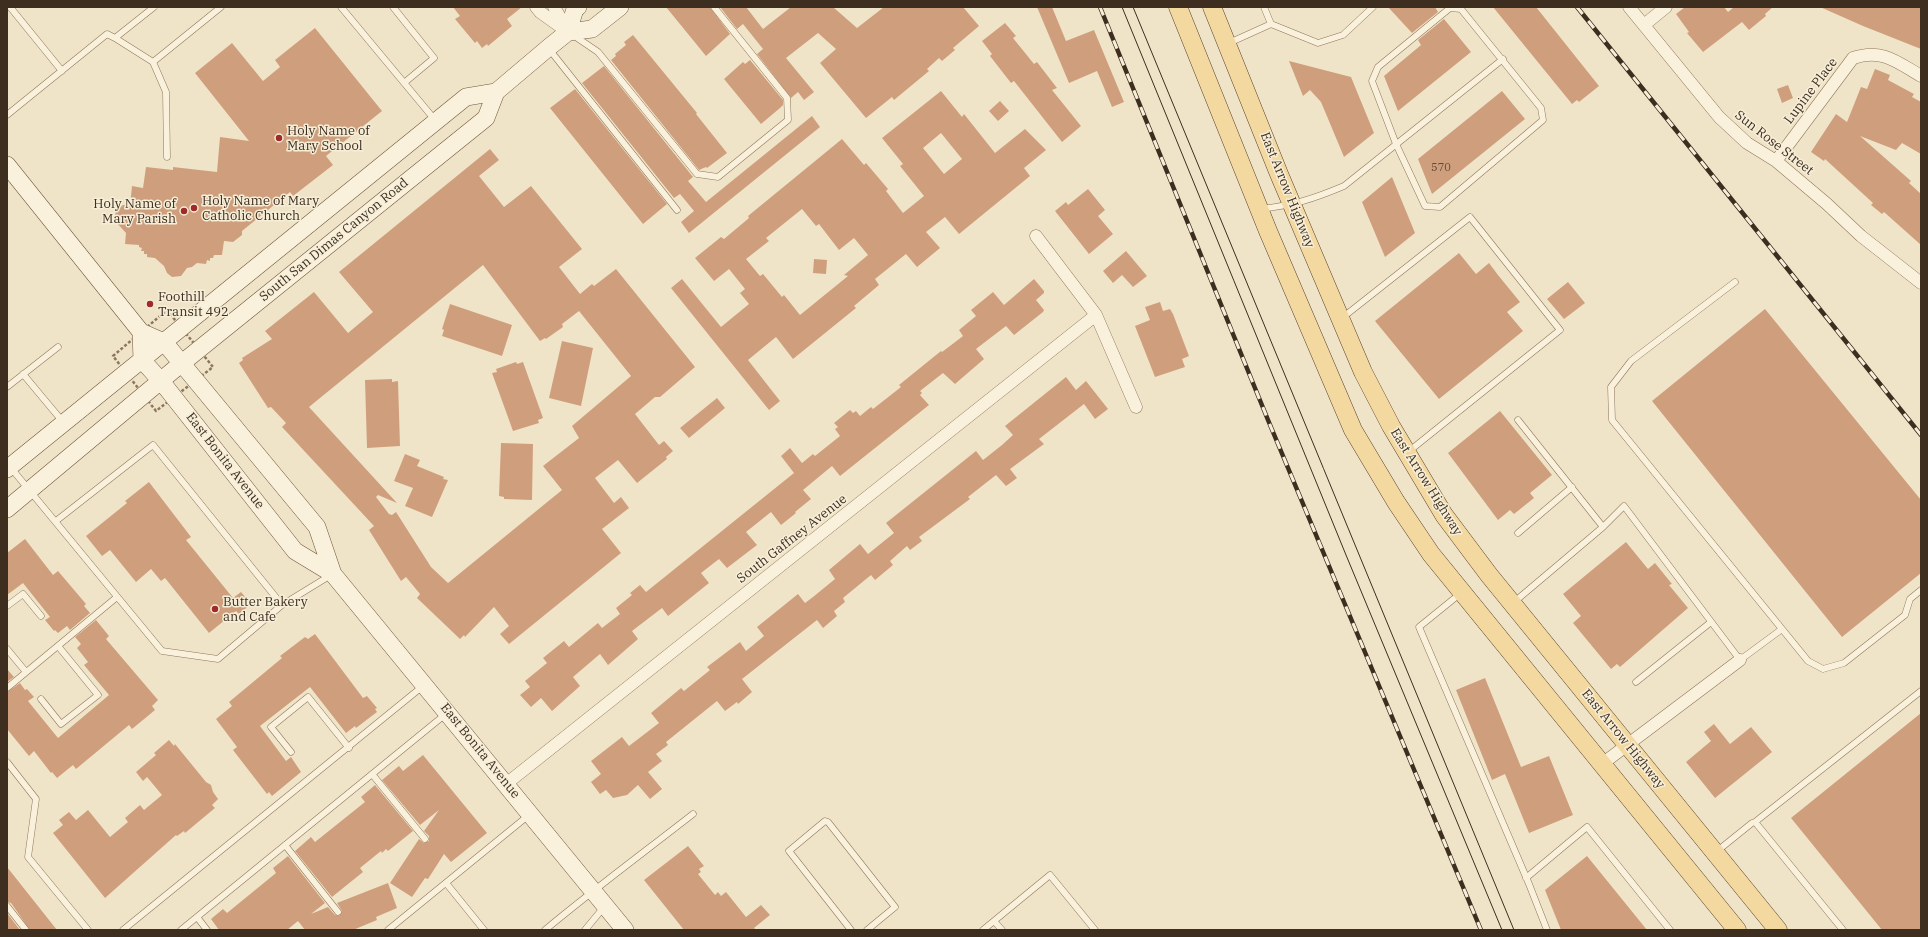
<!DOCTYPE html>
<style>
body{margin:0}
#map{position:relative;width:1928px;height:937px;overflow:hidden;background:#f0e4c8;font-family:"IBM Plex Serif",serif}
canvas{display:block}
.frame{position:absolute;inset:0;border:8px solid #3d2e20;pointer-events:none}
</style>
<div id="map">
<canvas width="1928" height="937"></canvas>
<div class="frame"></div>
</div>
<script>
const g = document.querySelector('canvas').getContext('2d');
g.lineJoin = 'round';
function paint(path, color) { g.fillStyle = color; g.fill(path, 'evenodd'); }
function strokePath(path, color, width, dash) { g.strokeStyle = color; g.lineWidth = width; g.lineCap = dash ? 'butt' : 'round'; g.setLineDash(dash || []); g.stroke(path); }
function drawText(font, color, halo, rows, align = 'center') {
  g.font = font + ' "IBM Plex Serif",serif'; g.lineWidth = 3; g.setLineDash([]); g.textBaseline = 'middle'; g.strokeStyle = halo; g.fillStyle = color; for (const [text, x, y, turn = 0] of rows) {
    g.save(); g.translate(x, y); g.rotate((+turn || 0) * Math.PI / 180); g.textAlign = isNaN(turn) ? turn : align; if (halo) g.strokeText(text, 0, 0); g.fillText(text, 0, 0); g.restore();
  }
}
paint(new Path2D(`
 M453,7H522L507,19L512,26L488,46L487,44L482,48L477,41L475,43L455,19L460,16Z
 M666,7H710L730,34L706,56Z
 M720,7H746L763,29L791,7H833L857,28L884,7H963L979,26L953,48L955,50L942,61L939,58L927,69L929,71L894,100L892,97L866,118L820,63L836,49L818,33L786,58L814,92L804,100L798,92L791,98L757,54L763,49L743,24L737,29Z
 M1037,7H1052L1066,41L1094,30L1124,102L1112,107L1097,71L1069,83Z
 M1388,7H1435L1438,12L1412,33Z
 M1493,7H1536L1599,86L1579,102L1577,100L1572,104Z
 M1685,7H1724L1728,12L1734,7H1773L1765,14L1766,16L1749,30L1742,22L1703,52L1687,33L1689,32L1676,14Z
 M1820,7H1921V49L1863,26Z
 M1444,19L1471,52L1398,111L1384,76L1421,45L1418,40Z
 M1005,23L1016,36L1013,38L1034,64L1037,62L1057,88L1052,90L1081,126L1062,142L1014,81L1011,83L990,56L992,54L982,41Z
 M315,28L382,111L326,156L333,165L293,196L290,192L242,231V235L233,242L224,241L222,255H214L213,258H210V261L207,260L206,264L197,263L192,267L187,268L181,276L172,277L167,273L164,266L155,258L147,257V254H144V251H141L142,248L139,247V245L125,244L126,233L114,220L116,211L123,205L130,206L132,186L143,188L146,167L173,170V167L217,172L220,137L249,141L195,73L232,43L263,81L280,67L275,60Z
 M633,35L697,113L696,114L727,153L707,168L706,167L699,170L611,60L616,56L615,54L626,45L624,42Z
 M750,60L783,100V105L780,108L761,124L724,79L743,62L745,64Z
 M1289,61L1351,77L1374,133L1344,157L1321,102L1310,90L1303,96Z
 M604,66L693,177L688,181L706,202L812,116L820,127L689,233L681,222L694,211L680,194L674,198L582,83Z
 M1875,69L1890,75L1888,80L1914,94L1912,97L1921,102V154L1902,143L1896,150L1860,136L1911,181L1909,183L1921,194V245L1884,212L1882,214L1871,205L1873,203L1825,159L1824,161L1811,152L1836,114L1847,122L1861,87L1867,89Z
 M1788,85L1793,98L1782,103L1777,89Z
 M575,89L667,204L643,224L550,108Z
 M941,91L962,117L964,114L995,153L1025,129L1046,150L1024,168L1030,176L959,234L945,217L926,232L940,248L917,267L906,254L875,279L879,285L854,306L856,308L793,359L776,337L748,360L780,401L769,410L671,288L682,279L721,327L749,304L740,293L745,289L729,269L714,281L695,258L721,237L724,239L749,218L748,216L842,139L864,165L866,163L888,189L886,191L903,213L924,196L900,166L903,164L882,138ZM941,133L962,159L944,174L923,148ZM802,209L816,226L819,224L839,250L854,238L868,255L844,275L848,276L800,315L784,295L782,297L763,274L760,276L746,259L769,241L766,238Z
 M1502,91L1525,119L1432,194L1418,159Z
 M1000,101L1009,111L998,121L989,111Z
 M490,149L499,160L479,176L504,207L531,186L582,249L559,267L580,294L592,284L594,286L616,269L695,367L660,397H655L635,414L659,445L664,441L673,451L666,457L667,459L637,483L618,460L595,478L614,503L621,497L629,508L602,529L621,553L509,644L500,634L509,626L494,607L465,637L464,635L460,639L417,598L420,594L406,577L401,581L369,530L374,526L282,427L286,423L271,407L268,408L239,363L243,360L242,358L272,339L265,331L314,292L348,333L373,312L339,272ZM483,265L540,341L545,338L546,339L563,327L562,324L579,311L631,376L572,426L579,438L543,466L562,490L448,583L431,567L396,512L392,515L389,514L376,497L378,495L397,503L309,407Z
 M1392,177L1415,233L1385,257L1362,202Z
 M1088,189L1105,210L1098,216L1113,234L1089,254L1055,211L1066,202L1068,205Z
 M1126,251L1147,276L1133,287L1122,275L1113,283L1103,271Z
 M1459,253L1476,274L1489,263L1498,275L1520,302L1507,312L1523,331L1439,399L1375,321Z
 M814,259L827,260L826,274L813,273Z
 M1034,279L1044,291V293L1036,300L1044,310L1043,312L1014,335L1006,326L989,339L976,349L984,359L955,384L943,373L920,391L922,393L920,395L929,405L840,476L832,466L803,490L811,499L795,512L796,513L781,525L771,512L746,532L757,545L727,568L719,559L701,573L709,583L668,616L662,608L632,631L638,639L608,665L600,654L573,677L580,686L552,711L541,698L531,707L520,695L530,687L525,681L547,663L543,658L564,641L569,647L598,623L602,628L620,614L616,608L632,595L630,593L640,585L646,592L794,473L781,456L790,448L802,463L813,454L815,456L840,436L835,429L838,427L834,423L850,410L853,413L856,411L860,416L871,407L873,409L901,387L899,385L941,351L942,352L963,336L959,330L976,316L971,310L993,292L1004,305Z
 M1568,282L1585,303L1564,319L1547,299Z
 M1160,302L1163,311L1170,309L1173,314L1189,356L1182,359L1185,367L1155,377L1135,326L1150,320L1145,307Z
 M450,304L512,325L502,356L442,336L444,330L442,329Z
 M1765,309L1921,500V573L1842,637L1652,401Z
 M562,341L593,348L581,406L549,398Z
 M516,362L517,364L523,362L543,418L538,420L539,423L513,431L492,373L497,372L496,369Z
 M1066,377L1076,390L1086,381L1108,409L1095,419L1084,404L1039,439L1044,444L1010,469L1017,478L1006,486L996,475L968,497L970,499L919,537L922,541L910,550L907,546L890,561L893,565L875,580L871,575L843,598L845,602L834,611L837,616L823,628L817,620L742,679L752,692L738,704L737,702L725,711L717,701L666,742L668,745L656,754L662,761L648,772L662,789L650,799L638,785L627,795L613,798L606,790L600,794L591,782L601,774L591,761L622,737L629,746L659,723L651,713L681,688L684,691L710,670L707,667L740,642L746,651L764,636L757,627L798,594L805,603L813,597L835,579L829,570L860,544L868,554L894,533L886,523L976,451L983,460L1002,445L1013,435L1005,426Z
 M392,379V382L398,381L400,446L367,448L365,380Z
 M717,398L725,408L689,438L680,428Z
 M1500,411L1552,475L1530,493L1534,498L1514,514L1510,510L1498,520L1448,453Z
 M501,443L533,444L532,500L504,499V497L499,496Z
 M405,454L420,460L417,466L444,477L443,479L448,480L432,517L405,506L413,488L394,481Z
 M149,482L191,537L186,540L233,598L241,592L251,604L239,614L236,611L209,633L165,578L161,581L151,569L136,582L110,550L102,556L86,536L127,503L125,501Z
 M25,539L53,575L58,571L86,604L84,606L90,613L70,630L67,626L58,633L55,630L54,631L45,620L50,617L23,583L7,595V553Z
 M1626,542L1648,569L1655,563L1672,584L1669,585L1688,608L1620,667L1617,664L1611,669L1573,623L1581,616L1563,594Z
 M96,620L109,636L106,639L158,700L152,706L155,710L149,715L132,729L129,725L76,769L73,765L57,778L52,772L51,773L34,751L29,756L7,729V692L20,683L25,690L27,689L34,697L28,701L58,738L109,695L84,665L88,662L77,648L81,644L75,637Z
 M315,634L363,698L367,696L377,708L375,709L377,712L356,728L355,726L346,733L310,687L260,726L286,761L291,757L301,772L272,796L269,792L267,794L233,750L237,747L216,719L232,706L229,702L282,658L280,656L305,637L308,639Z
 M7,669L14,677L7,682Z
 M1485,678L1521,767L1549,756L1573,815L1529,833L1505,774L1492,780L1456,690Z
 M1921,713V930H1882L1791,818Z
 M1714,724L1730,744L1751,727L1772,752L1715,798L1686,762L1711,741L1704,732Z
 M169,740L174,746L175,744L206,782L211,785L213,792L218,799L212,805L215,808L185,833L184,831L177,836L176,835L105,898L53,833L63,825L59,820L69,812L76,820L88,810L110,837L128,822L125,818L140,805L144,810L162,795L147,777L143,781L136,772L156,755L154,753Z
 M423,755L487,833L451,862L444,854L428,879L425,878L412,897L390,883L419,839L424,843L429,841V836L424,831L439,810L420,825L382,780L399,766L403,771Z
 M375,785L413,831L388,851L386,849L382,853L381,851L360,868L363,872L332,897L295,851L311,837L315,842L365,802L361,797Z
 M688,846L704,866L699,869L701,872L698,874L715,895L718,892L721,896L726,892L746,917L761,905L770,915L754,928L756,930H684L644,880Z
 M288,856L325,903L311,914L328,907L335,915L339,916L342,911L337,903L388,883L397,908L376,917L377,920L353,930H305L298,921L287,930H219L211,919L223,909L227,913L276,873L273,868Z
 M1587,856L1647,930H1561L1545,890Z
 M7,867L57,930H30L11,903L7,902Z
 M7,913L20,930H7Z`), '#cf9f7d');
const service = new Path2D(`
 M10,7L62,71
 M154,7L115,38L153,62L221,7
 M341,7L435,120
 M393,7L434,58L404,83
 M1264,7L1271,24
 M1450,8L1461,9L1541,108L1543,120L1440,207L1425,206L1396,144L1372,81L1378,67Z
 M573,35L598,52L697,174L718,177L788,120L787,98L714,7
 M1229,43L1271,24L1318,43L1343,35L1373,7
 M549,49L677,210
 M153,62L166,92L167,157
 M7,115L107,34L115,38
 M1261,209C1294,205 1313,199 1344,186L1503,59
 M1342,318L1470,217L1560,330L1408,452
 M23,374L63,422
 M7,387L58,347
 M11,468L162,651L218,659L282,605L331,575
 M56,521L153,445L282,605
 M1603,527L1624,506L1740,660L1782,629L1612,420L1611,387L1631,361L1735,282
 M1518,533L1572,487
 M1461,593L1419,627L1529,884L1547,930
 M1513,603L1603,527L1518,420
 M7,606L23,594L41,616
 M1782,629L1808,661L1823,669L1844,663L1905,615L1910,599L1921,590
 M7,649L26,672
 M1636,682L1711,622
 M7,688L117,597
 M41,699L61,724L98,695L58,646
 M291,752L271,727L308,697L349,748
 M7,762L36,799L28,857L88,930
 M372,774L425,839
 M1755,822L1921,691
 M285,845L338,912
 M1716,852L1752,823L1755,822L1843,930
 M1526,878L1587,827L1670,930
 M446,883L484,930
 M7,906L26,930
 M197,917L207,930
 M994,921L1002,930
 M123,930L423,686
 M181,930L447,713
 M388,930L529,815
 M545,930C593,890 643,853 693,814
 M585,930L604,907
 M851,930L789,851L825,821L828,822L895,907L867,930
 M983,930L1050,875L1095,930`);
const minor = new Path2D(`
 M536,7L540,12L568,32
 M554,7L567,29
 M1629,7L1719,117L1747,143L1776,161L1827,204L1861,236L1921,283
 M1644,25L1666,7
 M1776,161L1853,58C1882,48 1897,62 1921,76
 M1036,236L1096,315L1136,407
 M1602,764L1740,660
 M506,784L1096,315`);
const secondary = new Path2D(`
 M568,32L575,9L578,7
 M7,165L141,332L164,342L317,527L333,574
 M141,332L142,360L161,381L295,551L333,574L625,930
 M7,469L466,97L496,92
 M7,509L182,363L486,118L496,92L548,48L568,32L592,29L620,7`);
const primary = new Path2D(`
 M1178,7L1268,231L1353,430L1396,502L1431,554L1737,930
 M1212,7L1279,174L1363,372L1391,426L1444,515L1489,575L1778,930`);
strokePath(service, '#8d765c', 7);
strokePath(minor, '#8d765c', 13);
strokePath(secondary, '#6f573f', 18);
strokePath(primary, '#5b4430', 19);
strokePath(new Path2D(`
 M167,310L213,367L156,411L113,356Z`), '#8d765c', 2.5, [3, 2]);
strokePath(service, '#faf1dc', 6);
strokePath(minor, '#faf1dc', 12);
strokePath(secondary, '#faf1dc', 17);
strokePath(primary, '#f3d9a0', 18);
strokePath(new Path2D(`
 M1122,7L1346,555L1502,930
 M1133,7L1514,930`), '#3d2e20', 1);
const rail = new Path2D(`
 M1100,7L1268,420L1481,930
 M1577,7L1921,435`);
strokePath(rail, '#3d2e20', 4.5);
strokePath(rail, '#f7eed8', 3, [9]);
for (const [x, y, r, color] of [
 [279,138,4,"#9e2a2b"],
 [194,208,4,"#9e2a2b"],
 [184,211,4,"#9e2a2b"],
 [150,304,4,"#9e2a2b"],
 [215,609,4,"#9e2a2b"]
]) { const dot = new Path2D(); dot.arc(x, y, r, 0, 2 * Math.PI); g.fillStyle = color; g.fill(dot); strokePath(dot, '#f7eed8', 1.5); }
drawText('11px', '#624a37', null, [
 ["570",1441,168]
]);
drawText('13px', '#3d2e20', '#f7eed8', [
 ["Lupine Place",1811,91,-53],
 ["Sun Rose Street",1774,143,38],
 ["East Arrow Highway",1287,190,68],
 ["South San Dimas Canyon Road",334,240,-39],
 ["East Bonita Avenue",225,461,52],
 ["East Arrow Highway",1426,482,58],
 ["South Gaffney Avenue",792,539,-38],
 ["East Arrow Highway",1623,739,51],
 ["East Bonita Avenue",480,751,51]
]);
drawText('13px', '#3d2e20', '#f7eed8', [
 ["Holy Name of",287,131],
 ["Mary School",287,146],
 ["Holy Name of Mary",202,201],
 ["Catholic Church",202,216],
 ["Holy Name of",176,204,"right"],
 ["Mary Parish",176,219,"right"],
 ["Foothill",158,297],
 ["Transit 492",158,312],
 ["Butter Bakery",223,602],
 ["and Cafe",223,617]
], 'left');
</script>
